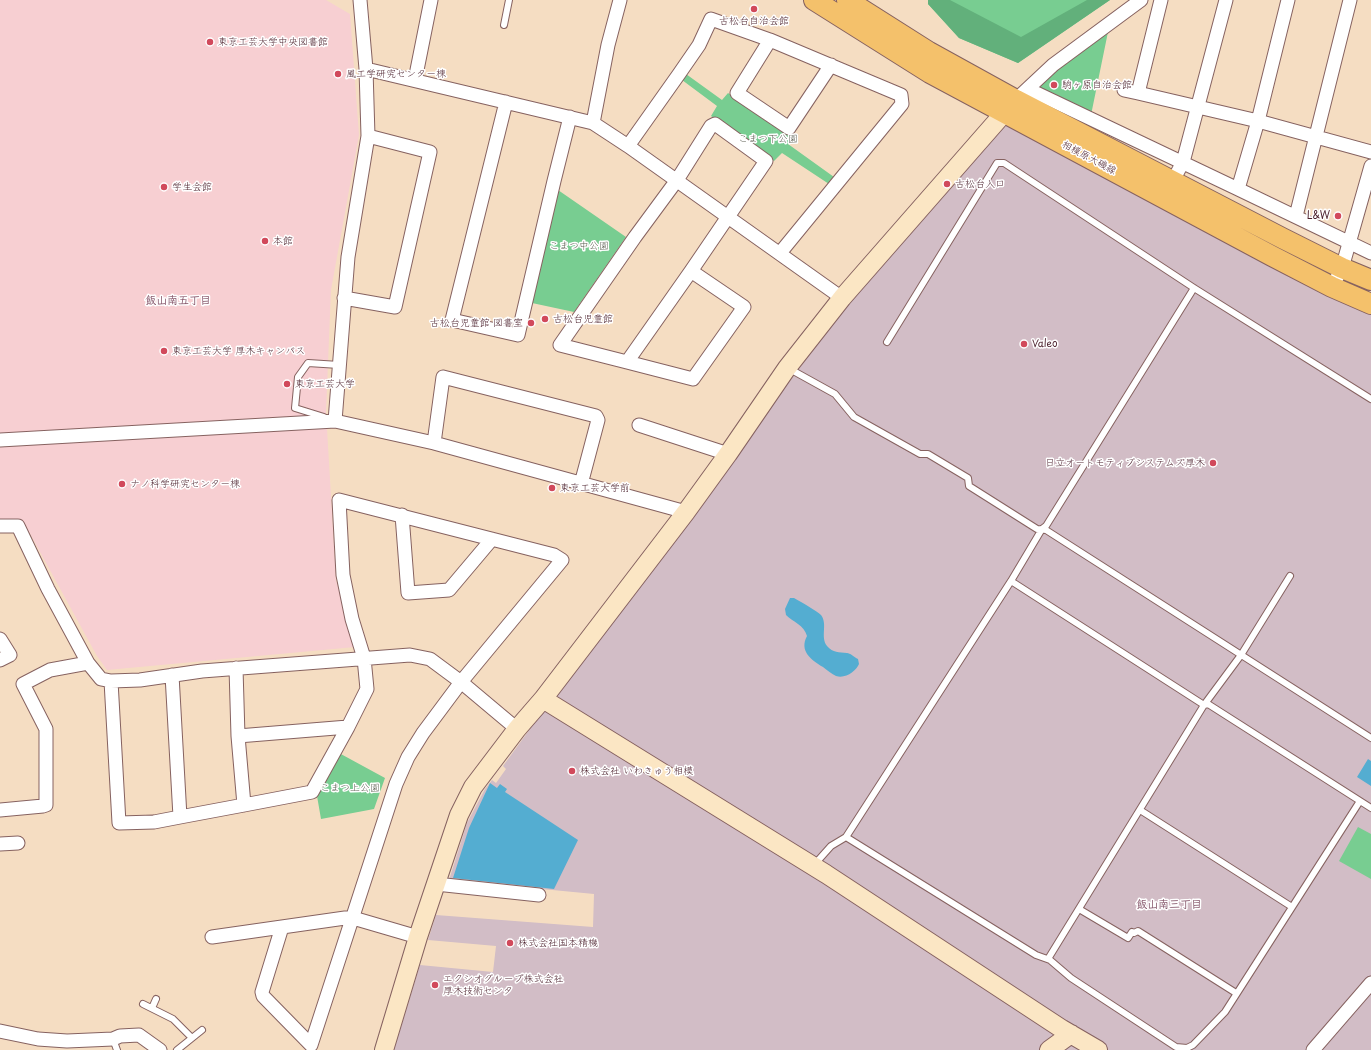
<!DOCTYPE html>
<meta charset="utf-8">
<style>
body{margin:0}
canvas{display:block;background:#f5ddc2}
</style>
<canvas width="1371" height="1050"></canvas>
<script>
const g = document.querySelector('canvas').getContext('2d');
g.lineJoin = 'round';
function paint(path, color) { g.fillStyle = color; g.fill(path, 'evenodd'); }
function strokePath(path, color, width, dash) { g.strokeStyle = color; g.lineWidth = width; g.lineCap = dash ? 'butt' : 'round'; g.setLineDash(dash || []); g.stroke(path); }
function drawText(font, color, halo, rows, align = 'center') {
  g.font = font + ' "Playpen Sans","Klee One",sans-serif'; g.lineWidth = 3; g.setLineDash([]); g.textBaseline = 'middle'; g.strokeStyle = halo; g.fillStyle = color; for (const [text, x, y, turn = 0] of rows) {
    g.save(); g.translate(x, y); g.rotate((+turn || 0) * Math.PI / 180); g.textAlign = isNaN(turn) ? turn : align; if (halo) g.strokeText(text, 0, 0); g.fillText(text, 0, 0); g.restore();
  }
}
paint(new Path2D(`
 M0,0H326L350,14L359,135L331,290L326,412L336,580L355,647L107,670L97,656L23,521L0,519Z`), '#f7cfd2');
paint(new Path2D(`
 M1007,121L1371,303V1050H394L420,965L493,972L496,946L428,940L436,915L593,927L594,894L449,880L467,823L485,789L492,780L496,783L506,769L503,766L562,685L849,302Z`), '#d2bdc6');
paint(new Path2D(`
 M928,0H1110L1018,63L959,38L928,4Z
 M1108,32L1091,115L1039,91L1041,85L1061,67Z
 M686,74L722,100L728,93L792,138L788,144L834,177L829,184L782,153L774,161L711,116L717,106L682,80Z
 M558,190L626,237L574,312L532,303Z
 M339,753L385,778L374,809L321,819L317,796Z
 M1358,827L1371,834V879L1339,861Z`), '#78cd91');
paint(new Path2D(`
 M928,0H950L1021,37L1087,0H1110L1018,63L959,38L928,4Z`), '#62b07b');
paint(new Path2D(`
 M790,598H794C801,602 817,611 821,615C828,624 820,637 827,646C833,653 839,652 847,653C850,653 854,657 858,659L859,664C856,671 846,679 836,676C832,674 827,670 823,667C811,660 799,651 807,636C804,625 793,622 786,615L785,609Z
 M1368,759L1371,761V786L1357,777Z
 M490,783L497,788L500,784L507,789L505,792L578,840L554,889L453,878L469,828Z`), '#54add1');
const lane = new Path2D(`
 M504,25L509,0
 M887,342L997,163H1004L1194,288L1371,399
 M788,368L835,394L854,417L920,454H928L968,478L969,486L1037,529L1046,530L1371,738
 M324,417L295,408L298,377L308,363L339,365
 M1011,581L1204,705L1208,704L1371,808
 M1140,810L1292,907
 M846,837L1036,955L1050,960L1071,978L1176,1047L1187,1048L1193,1045L1225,1012L1360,801
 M814,865L831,846L846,837L1011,581L1042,529L1046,526L1194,288
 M1079,909L1128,938L1132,932L1134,933L1138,931L1236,993
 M1048,959L1204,705L1241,655L1290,576
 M143,1004L173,1019L192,1038
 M152,1008L156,999
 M113,1039L117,1050
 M177,1050L202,1030`);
const street = new Path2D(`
 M1161,0L1138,93L1258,121L1371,152
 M1288,0L1258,121L1238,189L1371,253
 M770,40L737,93L789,128L831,65
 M366,69L593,123L628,146L842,298
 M415,80L431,0
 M1028,89L1238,189
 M1124,90L1138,93
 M1022,94L1053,65L1141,0
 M506,102L452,320L518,335L554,181L570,117
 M593,123L608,45L620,0
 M628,146L679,74L699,45L711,19L770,40L901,95L902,104L780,253
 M1169,188L1183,162L1226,0
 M1296,216L1350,0
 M1332,287L1342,268L1371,166
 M344,298L395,307L430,152L368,136
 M627,362L560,345L635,237L677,180L711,126L715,124L766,161L691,271L627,362L693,379L744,307L691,271
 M335,421L348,257L368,136L366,69L360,0
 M639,425L728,454
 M0,440L335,421L434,443L686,512
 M434,443L443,377L596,416L598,420L581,484
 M402,515L408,593L449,590L492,539
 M0,526H18L48,589L88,663L101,679L111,681L140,680L202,671L410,655L430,659L461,682L517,729
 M0,639L10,655L0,660
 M236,668L238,736L244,805L312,792L348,727L367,689L364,658L352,619L343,575L339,500L554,555L562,560L461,682L423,733L408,757L396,784L311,1045L263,996L262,992L282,927
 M111,681L119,823L154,822L180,817L172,675
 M238,736L348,727
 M0,810L43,806L46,805V729L23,684L50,670L88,663
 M180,817L244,805
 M0,844L18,843
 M436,884L539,895
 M212,937L345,918H353L418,937
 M0,1031L38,1039L67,1041L113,1039L120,1036L139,1035L160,1050
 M1313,1050L1371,983`);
const secondary = new Path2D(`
 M543,699L826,874L1062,1029L1098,1050
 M384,1050L418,937L459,815L473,787L517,729L543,699L686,512L728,454L787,368L842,298L1004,113
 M1049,1050L1071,1034`);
const primary = new Path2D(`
 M814,0L930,73L1272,256L1332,287L1371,304
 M847,0L929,52L1016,100L1282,238L1342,268L1371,280`);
strokePath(lane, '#866260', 8);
strokePath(street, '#866260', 15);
strokePath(secondary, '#866260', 20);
strokePath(primary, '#866260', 22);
strokePath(lane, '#fff', 6);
strokePath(street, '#fff', 13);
strokePath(secondary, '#fbe6c4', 18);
strokePath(primary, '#f4c16b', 20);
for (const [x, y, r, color] of [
 [754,9,4,"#d1495b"],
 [210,42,4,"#d1495b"],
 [338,74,4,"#d1495b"],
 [1054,85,4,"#d1495b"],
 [947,184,4,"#d1495b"],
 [164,187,4,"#d1495b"],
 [1338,216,4,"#d1495b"],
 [265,241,4,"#d1495b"],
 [545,319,4,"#d1495b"],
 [531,323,4,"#d1495b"],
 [1024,344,4,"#d1495b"],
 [164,351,4,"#d1495b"],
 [287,384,4,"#d1495b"],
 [1213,463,4,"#d1495b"],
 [122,484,4,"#d1495b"],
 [552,488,4,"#d1495b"],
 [572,771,4,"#d1495b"],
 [510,943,4,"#d1495b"],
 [435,985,4,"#d1495b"]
]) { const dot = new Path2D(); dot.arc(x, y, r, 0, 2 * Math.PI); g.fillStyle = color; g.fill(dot); strokePath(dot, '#fff', 1.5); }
drawText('10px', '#4a1f2b', '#fff', [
 ["古松台自治会館",754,21,"center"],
 ["東京工芸大学中央図書館",218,42],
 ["風工学研究センター棟",346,74],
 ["駒ヶ原自治会館",1062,85],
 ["古松台入口",955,184],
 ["学生会館",172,187],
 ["L&W",1330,216,"right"],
 ["本館",273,241],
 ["古松台児童館",553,319],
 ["古松台児童館 図書室",523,323,"right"],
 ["Valeo",1032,344],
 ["東京工芸大学 厚木キャンパス",172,351],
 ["東京工芸大学",295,384],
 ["日立オートモティブシステムズ厚木",1205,463,"right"],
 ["ナノ科学研究センター棟",130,484],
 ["東京工芸大学前",560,488],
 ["株式会社 いわきゅう相模",580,771],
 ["株式会社国本精機",518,943],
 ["エクシオグループ株式会社",443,979],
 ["厚木技術センタ",443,991]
], 'left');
drawText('10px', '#5a5c4f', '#fff', [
 ["こまつ下公園",768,139],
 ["こまつ中公園",579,246],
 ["こまつ上公園",350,788]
]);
drawText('10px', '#4a1f2b', '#fff', [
 ["相模原大磯線",1089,158,28]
]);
drawText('bold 11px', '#815065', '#fff', [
 ["飯山南五丁目",178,301],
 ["飯山南三丁目",1169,905]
]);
</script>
